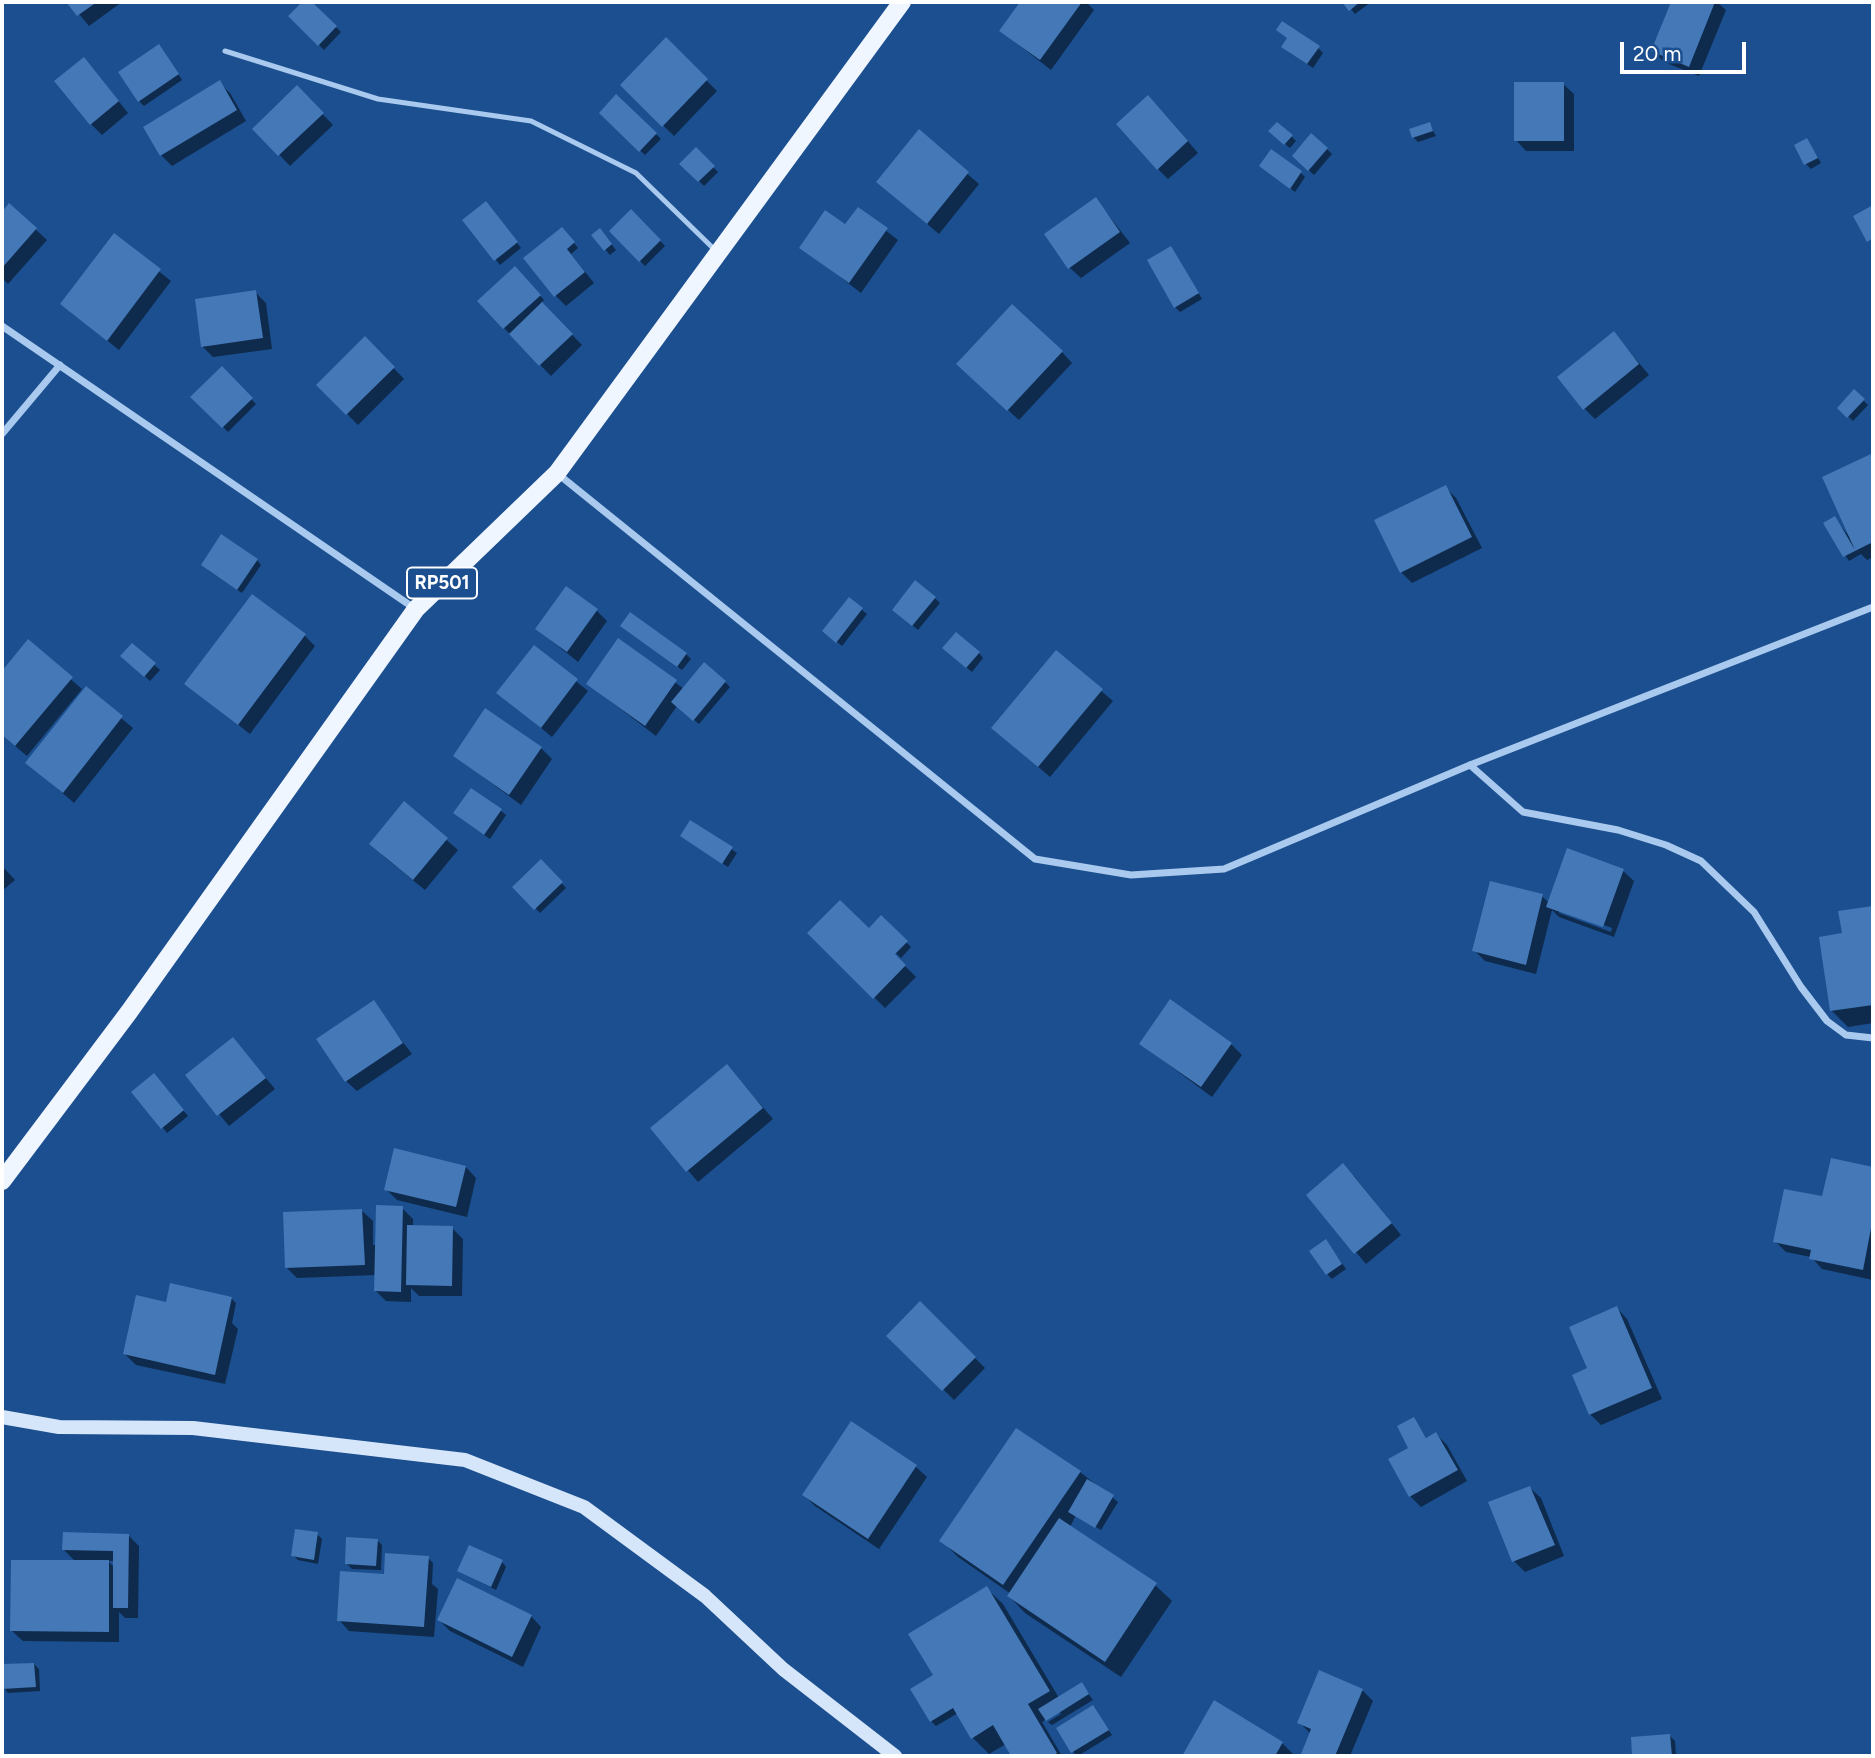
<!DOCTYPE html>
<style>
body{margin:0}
#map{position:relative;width:1875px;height:1758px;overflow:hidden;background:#1b4f8f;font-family:Figtree,sans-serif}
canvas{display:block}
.frame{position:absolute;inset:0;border:4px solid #fff;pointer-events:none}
.scale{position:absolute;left:1620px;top:42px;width:126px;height:32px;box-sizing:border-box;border:4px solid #fff;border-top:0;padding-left:9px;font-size:21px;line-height:24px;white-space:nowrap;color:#fff;-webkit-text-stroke:5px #1b4f8f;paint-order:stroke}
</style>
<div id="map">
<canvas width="1875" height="1758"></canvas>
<div class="frame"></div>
<div class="scale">20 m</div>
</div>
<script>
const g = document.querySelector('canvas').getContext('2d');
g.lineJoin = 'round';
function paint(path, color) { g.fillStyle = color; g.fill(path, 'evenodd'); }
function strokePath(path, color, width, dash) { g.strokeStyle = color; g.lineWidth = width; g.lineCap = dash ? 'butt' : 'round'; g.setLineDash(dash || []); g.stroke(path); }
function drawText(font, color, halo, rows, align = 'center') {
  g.font = font + ' Figtree,sans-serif'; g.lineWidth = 7; g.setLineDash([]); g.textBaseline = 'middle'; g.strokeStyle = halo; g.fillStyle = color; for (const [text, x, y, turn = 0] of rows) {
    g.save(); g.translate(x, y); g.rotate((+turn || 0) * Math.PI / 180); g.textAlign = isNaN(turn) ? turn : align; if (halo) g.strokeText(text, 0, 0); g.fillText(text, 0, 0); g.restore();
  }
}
paint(new Path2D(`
 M69,2H122L89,26Z
 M305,2H310L341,32L324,50L290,16Z
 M1022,2H1086L1094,10L1051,70L1001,31Z
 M1345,2H1371L1355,14Z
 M1673,2H1717L1726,10L1699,76L1664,62L1653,51Z
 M666,40L717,91L674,136L622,85Z
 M1318,48L1323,53L1313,68L1289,52Z
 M163,51L182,80L144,106L139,101Z
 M94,70L128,113L102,135L91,124Z
 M219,83L230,93L246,121L172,166L161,155L145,128Z
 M1563,84L1574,94V151H1526L1516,140Z
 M297,88L333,125L290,166L255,129Z
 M616,96L661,139L645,155L601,113Z
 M1159,108L1198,153L1168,179L1158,169Z
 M1429,124L1436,136L1418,142L1413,137Z
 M919,132L979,184L939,234L889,192Z
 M1275,136H1291L1296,141L1290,148Z
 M1807,140L1821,163L1811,169L1806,164Z
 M1327,149L1332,154L1314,175L1294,156Z
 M696,150L718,172L704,186L682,164Z
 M1266,170L1300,172L1305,177L1295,192Z
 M1096,199L1130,243L1081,278L1070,268Z
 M10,206L47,240L8,284L2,278V215Z
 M491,208L521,248L500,265L465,220Z
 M858,209L898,240L861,293L826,266Z
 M631,211L665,246L645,266L611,231Z
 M567,234L578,248L571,254L594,283L566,306L555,295Z
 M604,235L616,250L610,255L594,236Z
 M114,236L171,281L119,350L62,304Z
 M1171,249L1202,299L1180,312L1175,307Z
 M515,268L544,300L541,303L582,345L551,376L504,328Z
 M255,292L266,303L272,349L213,357L202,346Z
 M1614,333L1649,375L1595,419L1584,408Z
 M365,338L404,379L358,425L318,385Z
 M1062,352L1072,363L1019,420L969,374Z
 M222,369L256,404L228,432L193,397Z
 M1854,391L1868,405L1853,421L1839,407Z
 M1873,456V557L1867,560L1861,554L1849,561L1825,524L1835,519L1853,541Z
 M1445,487L1456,498L1482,548L1412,583L1401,572L1377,521Z
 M257,560L261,565L242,593L208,570Z
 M935,598L940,603L918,630L899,614Z
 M850,600L867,614L842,646L829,635Z
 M596,610L607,621L578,662L537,629Z
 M627,630L686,654L691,659L682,670Z
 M304,635L315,646L250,734L186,684Z
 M618,641L684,689L725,682L730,687L699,724L677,706L656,736L588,684Z
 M28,642L82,689L27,756L2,735V674Z
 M132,645L160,670L150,681L123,656Z
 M534,647L588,691L552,737L499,693Z
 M949,653H979L983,658L972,672Z
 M1056,653L1113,701L1050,777L1005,738Z
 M86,689L133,728L74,803L28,763Z
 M541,748L552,759L521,805L455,756Z
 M404,803L458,850L425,890L382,855Z
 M501,811L506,815L490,839L460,818Z
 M691,822L737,853L728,867L682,836Z
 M541,861L566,888L540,913L515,887Z
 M2,866L15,880L2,891Z
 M1623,871L1634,881L1614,937L1559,917L1552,910L1536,974L1485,961L1474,950L1542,896L1549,903ZM1559,909L1612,928L1611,932L1559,913Z
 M1873,908V1023L1848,1027L1832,1011L1846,935L1840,912Z
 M881,918L911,947L901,958L890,947L888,949L916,977L885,1008L809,933L869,931Z
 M373,1003L412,1054L357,1091L346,1081Z
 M233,1039L275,1089L229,1126L187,1075Z
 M1141,1044H1231L1242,1055L1212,1097Z
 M737,1077L773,1119L698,1182L652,1128Z
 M158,1080L188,1116L167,1133L133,1092Z
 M1832,1160L1873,1169V1280L1822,1269L1811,1257L1786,1252L1775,1241L1824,1198Z
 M466,1167L476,1178L467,1217L397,1200L386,1189Z
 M1354,1176L1401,1235L1366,1264L1308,1195Z
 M402,1208L413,1219V1227L452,1228L463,1239L462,1296H419L411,1288V1302L386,1301L375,1290L376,1275L297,1278L286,1267L362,1211L373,1221V1245H376Z
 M1330,1247L1346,1269L1332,1279L1327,1274Z
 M231,1298L236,1303L232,1323L238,1329L225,1384L136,1365L125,1354Z
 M920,1303L985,1368L954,1400L889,1336Z
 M1617,1308L1627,1319L1662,1399L1601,1425L1590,1414V1369Z
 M1414,1419L1427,1439L1436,1434L1447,1445L1467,1481L1421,1507L1410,1496L1391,1460L1411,1448Z
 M852,1424L916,1467L927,1477L879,1549L815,1506L804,1495Z
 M1080,1472L1118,1502L1101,1530L1076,1515L1070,1527L1155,1585L1172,1601L1121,1677L1025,1613L1009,1596L1011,1594L958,1557L942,1541Z
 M1530,1488L1541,1498L1564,1556L1525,1572L1514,1561L1490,1503Z
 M317,1534L322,1539L318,1564L298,1560L293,1555Z
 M128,1535L139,1546L138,1618H125L119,1612V1642L23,1641L12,1631L75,1561L64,1550ZM108,1561H115V1568Z
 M377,1540L382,1545L381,1570L352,1569L347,1564Z
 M428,1558L433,1563L432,1584L438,1589L434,1637L349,1631L339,1620L386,1576Z
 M502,1562L506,1567L496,1590L459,1571Z
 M986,1588L1003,1604L1059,1698L1081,1684L1093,1700L1052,1725L1048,1722L1061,1714L1059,1711L1042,1722L1062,1756H1013L1006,1744L989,1754L973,1738L958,1713L936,1726L931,1721L935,1675Z
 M531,1616L541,1627L523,1667L450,1631L439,1620Z
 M34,1664L39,1669L40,1691L8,1693L4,1688Z
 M1362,1690L1373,1701L1350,1756H1305L1303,1754L1310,1733L1299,1722Z
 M1215,1703L1282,1743L1293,1754L1292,1756H1184Z
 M1093,1707L1112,1735L1078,1756L1073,1752Z
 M1670,1736L1675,1741L1676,1756H1634L1633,1738Z`), '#0007');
paint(new Path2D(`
 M66,2H97L77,16Z
 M302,2H312L337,26L318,46L288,16Z
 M1020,2H1082L1040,60L999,31Z
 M1342,2H1360L1349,11Z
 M1671,2H1715L1689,67L1651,51Z
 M1282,21L1320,46L1307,64L1281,47L1287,38L1276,30Z
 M666,37L708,79L662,127L620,85Z
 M159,44L179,74L138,102L118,72Z
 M84,57L119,101L90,125L54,81Z
 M220,80L237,110L160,156L143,127Z
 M1514,82H1564V141H1514Z
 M297,85L324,113L278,156L252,129Z
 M616,94L657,133L639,152L599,113Z
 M1148,95L1188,141L1157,170L1116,124Z
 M1277,122L1293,135L1284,145L1268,131Z
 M1430,122L1433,131L1412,138L1409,129Z
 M919,129L969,172L927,224L876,182Z
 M1311,133L1328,148L1308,171L1292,156Z
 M1807,138L1818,158L1804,165L1794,145Z
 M696,147L715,166L698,182L679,164Z
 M1271,149L1302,171L1290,189L1259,166Z
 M1096,197L1120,232L1068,269L1044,234Z
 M486,201L518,242L494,261L462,220Z
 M9,203L37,228L2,268V212Z
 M1873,205V238L1867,242L1853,216Z
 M858,207L888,228L849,283L799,248L825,210L845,224Z
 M631,209L661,240L639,262L609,231Z
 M562,227L575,242L567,249L585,272L554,297L523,258Z
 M600,228L612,244L604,251L591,235Z
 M114,233L161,269L107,341L60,304Z
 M1171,246L1199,293L1174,308L1147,260Z
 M515,266L541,295L503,329L477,301Z
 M256,290L263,338L201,347L195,299Z
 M542,302L573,334L539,366L509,334Z
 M1012,304L1063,351L1007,411L956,364Z
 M1614,331L1639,364L1583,410L1557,377Z
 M365,336L395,367L346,415L316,385Z
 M222,366L253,398L222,428L190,397Z
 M1854,389L1865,399L1847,418L1837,408Z
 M1873,453V542L1843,557L1823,523L1835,516L1855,550L1822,477Z
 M1446,485L1472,537L1400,573L1374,520Z
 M221,534L258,559L237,590L201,565Z
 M915,580L936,597L912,626L892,610Z
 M566,586L598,609L567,652L535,629Z
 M252,594L306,634L238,725L184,684Z
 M849,597L863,608L836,643L822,631Z
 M630,612L687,653L677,667L620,626Z
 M956,632L980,652L966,668L942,648Z
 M618,638L677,680L645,726L586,684Z
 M28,639L73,677L15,746L2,735V671Z
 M132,643L156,663L144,677L120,656Z
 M534,645L578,679L541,728L496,693Z
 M1056,650L1103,689L1038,767L991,728Z
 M704,662L726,681L693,721L671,702Z
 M86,686L123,716L63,793L25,763Z
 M485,708L542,747L509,795L453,756Z
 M471,788L502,809L484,835L453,813Z
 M404,801L448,838L413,880L369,844Z
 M690,820L733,847L722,864L680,836Z
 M1567,848L1624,869L1603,927L1546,907Z
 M541,859L563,882L534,910L512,887Z
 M1490,881L1543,894L1526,965L1472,951Z
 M840,900L869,928L881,915L908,941L895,954L906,965L873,999L807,933Z
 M1873,906V1005L1830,1011L1819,937L1842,933L1838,911Z
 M1170,999L1232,1043L1201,1087L1139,1044Z
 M374,1000L403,1043L345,1082L316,1039Z
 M233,1037L266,1078L217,1116L185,1075Z
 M727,1064L763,1108L686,1172L650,1128Z
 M154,1073L184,1110L161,1129L131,1092Z
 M394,1148L466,1166L456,1207L384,1190Z
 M1831,1158L1873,1167V1218L1863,1270L1809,1259L1811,1250L1773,1242L1784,1189L1822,1196Z
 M1343,1163L1392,1223L1354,1254L1306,1195Z
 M376,1205L403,1206L401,1292L374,1291Z
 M362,1209L365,1265L285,1268L283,1212Z
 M407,1225L453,1226L452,1286L406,1285Z
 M1326,1239L1342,1264L1326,1275L1309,1251Z
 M170,1283L232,1297L215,1375L123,1354L136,1295L166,1302Z
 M920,1301L976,1357L942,1391L886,1336Z
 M1617,1306L1652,1388L1589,1415L1572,1375L1587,1368L1569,1327Z
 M1414,1417L1426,1438L1436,1432L1458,1470L1409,1497L1388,1459L1408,1448L1397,1426Z
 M851,1421L917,1465L868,1539L802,1495Z
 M1016,1428L1081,1471L1003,1585L939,1541Z
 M1087,1479L1114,1495L1095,1528L1068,1512Z
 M1530,1486L1555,1545L1512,1562L1488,1502Z
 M1059,1518L1157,1583L1105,1662L1007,1596Z
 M295,1529L318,1532L314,1560L291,1556Z
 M63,1532L129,1534L128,1608H113V1551L62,1550Z
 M346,1537L378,1539L376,1566L345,1564Z
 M469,1545L503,1560L491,1587L457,1571Z
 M385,1553L429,1556L424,1627L337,1621L340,1571L384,1574Z
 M11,1560H109V1632L10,1631Z
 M457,1578L532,1615L512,1657L437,1620Z
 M987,1586L1050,1691L1028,1704L1057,1753L1052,1756H1011L993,1725L971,1739L953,1708L930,1722L910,1689L933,1675L908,1634Z
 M34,1663L36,1687L2,1689V1664Z
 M1319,1670L1363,1689L1335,1756L1301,1754L1311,1729L1297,1723Z
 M1082,1682L1089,1694L1046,1721L1038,1709Z
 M1214,1700L1283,1742L1275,1756H1182Z
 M1093,1705L1109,1730L1071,1753L1056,1728Z
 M1670,1734L1672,1756H1632L1631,1737Z`), '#4478b7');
strokePath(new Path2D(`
 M225,51L378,99L531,121L636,173L716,251`), '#a9c9ee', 5);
strokePath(new Path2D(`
 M2,326L414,608
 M2,434L60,365
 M558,474L1035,859L1131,875L1224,869L1470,765L1873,607
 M1470,765L1523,812L1618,830L1666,845L1701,861L1754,912L1801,987L1827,1021L1846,1035L1873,1038`), '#a9c9ee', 7);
strokePath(new Path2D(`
 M2,1417L59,1427L193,1428L465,1460L584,1507L705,1596L783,1669L895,1756`), '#d6e6fa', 14);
strokePath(new Path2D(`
 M2,1181L129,1012L416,609L557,473L902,2`), '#f0f6ff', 18);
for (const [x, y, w] of [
 [442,583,70]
]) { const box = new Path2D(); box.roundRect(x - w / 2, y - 15.5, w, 31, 5); g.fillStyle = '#1b4f8f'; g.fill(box); strokePath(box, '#fff', 2); }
drawText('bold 19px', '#fff', null, [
 ["RP501",442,583]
]);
</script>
